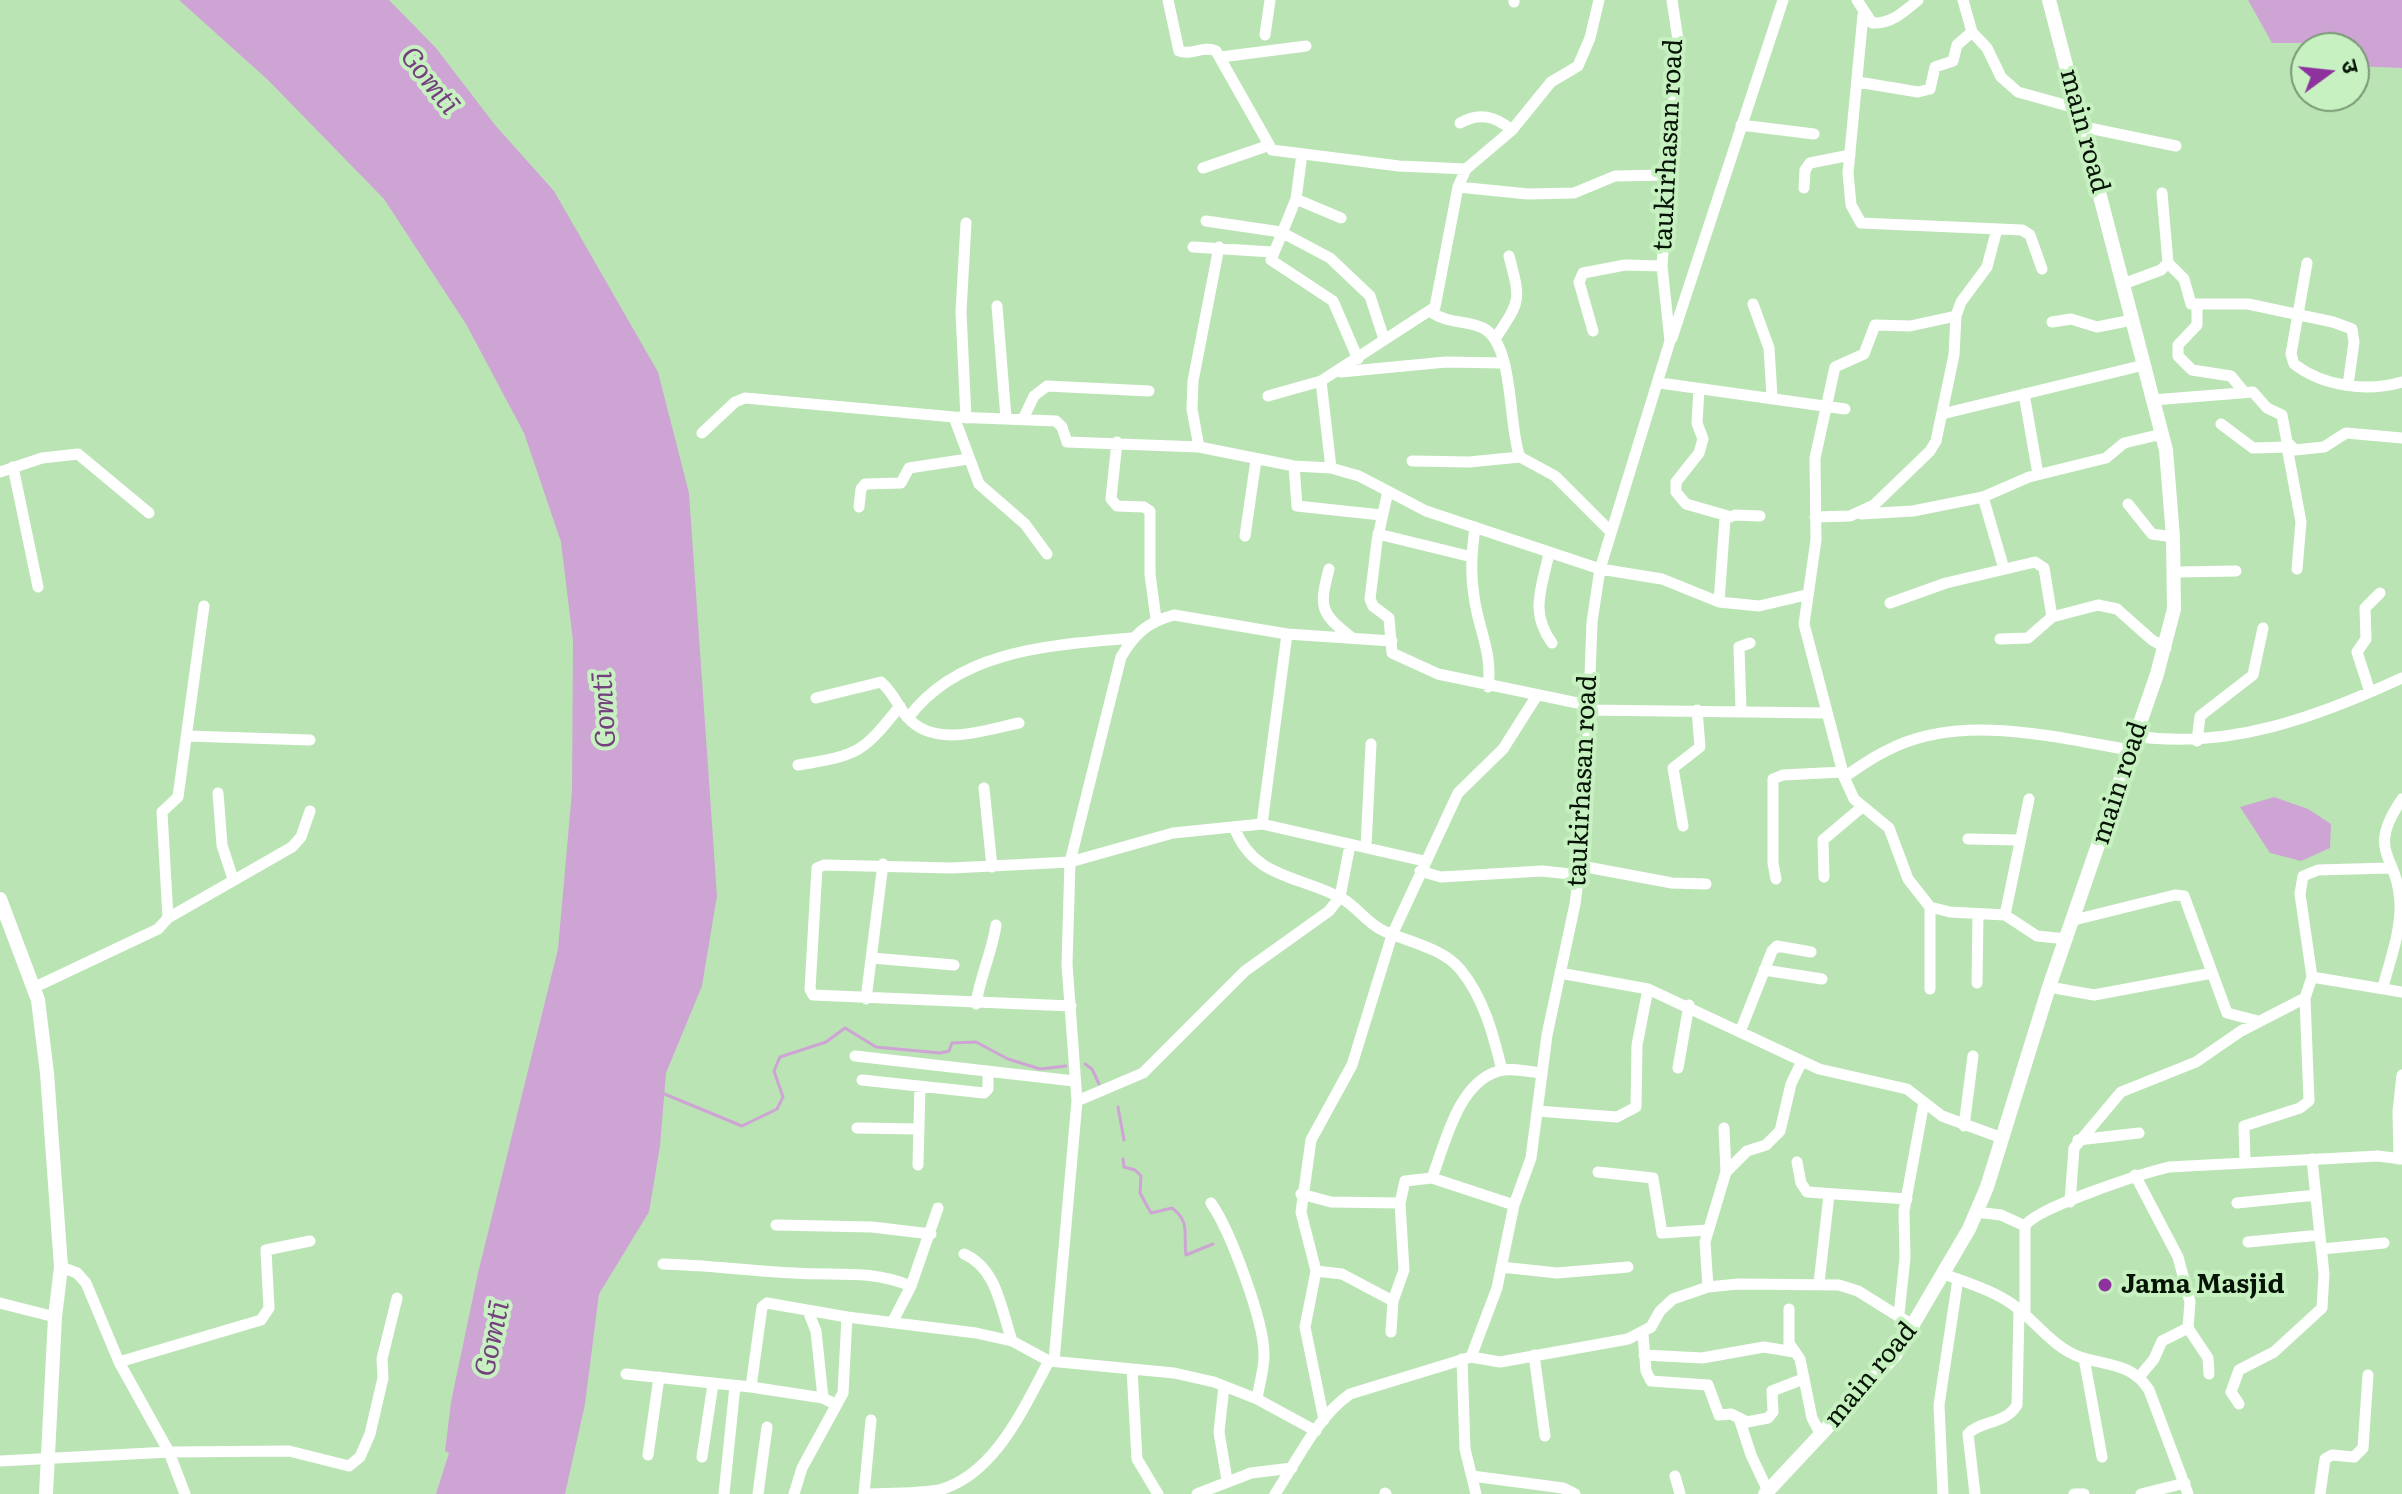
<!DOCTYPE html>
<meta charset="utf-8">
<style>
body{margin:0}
#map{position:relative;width:2402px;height:1494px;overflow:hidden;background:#bbe4b5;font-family:Literata,"Noto Sans Devanagari",serif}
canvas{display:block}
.north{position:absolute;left:2290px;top:32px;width:80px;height:80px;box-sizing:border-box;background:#c8f1c2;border:2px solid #7a9976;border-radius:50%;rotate:75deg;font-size:22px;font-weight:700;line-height:32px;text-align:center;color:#061405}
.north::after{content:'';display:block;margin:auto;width:28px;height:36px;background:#8e339e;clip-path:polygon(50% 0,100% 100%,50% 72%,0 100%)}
</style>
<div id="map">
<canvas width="2402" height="1494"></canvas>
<div class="north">उ</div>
</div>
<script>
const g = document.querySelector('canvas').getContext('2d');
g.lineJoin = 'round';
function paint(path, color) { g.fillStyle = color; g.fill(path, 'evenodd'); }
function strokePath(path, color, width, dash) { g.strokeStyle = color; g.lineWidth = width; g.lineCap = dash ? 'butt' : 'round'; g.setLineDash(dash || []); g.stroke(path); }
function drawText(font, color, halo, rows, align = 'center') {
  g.font = font + ' Literata,serif'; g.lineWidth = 8; g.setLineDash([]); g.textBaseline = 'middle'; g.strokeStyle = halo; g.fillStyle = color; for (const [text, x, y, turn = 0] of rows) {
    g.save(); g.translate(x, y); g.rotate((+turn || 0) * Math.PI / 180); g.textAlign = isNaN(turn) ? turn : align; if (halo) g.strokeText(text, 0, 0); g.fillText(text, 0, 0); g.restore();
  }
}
paint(new Path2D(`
 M179,0H389L436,48L495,125L554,191L658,372L689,493L717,896L702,986L666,1073L660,1146L649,1212L599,1294L585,1404L565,1494H436L449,1453L445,1451L451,1402L478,1273L558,949L572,791L573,641L561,542L524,433L466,324L384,199L268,80Z
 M2248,0H2402V68L2354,66V48H2316L2313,43H2272Z
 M2274,797L2308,809L2331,824L2330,848L2301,861L2270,853L2240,807Z`), '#cea4d5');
strokePath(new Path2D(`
 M1085,1064L1092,1069L1099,1084
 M662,1093L742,1126L777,1109L783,1097L774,1071L780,1057L826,1042L845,1028L876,1047L940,1053L949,1051L952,1043L976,1042L1008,1059L1040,1069L1066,1066
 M1118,1107L1124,1140
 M1123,1159L1124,1167L1135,1170L1141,1176L1140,1193L1151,1213L1172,1208C1191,1222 1183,1235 1186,1255L1213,1244`), '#cea4d5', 3);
strokePath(new Path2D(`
 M1168,0L1179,51C1191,56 1204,45 1216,51L1272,150L1399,166L1466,169
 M1857,0L1872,23C1891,24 1904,12 1918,0
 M1963,0L1972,32L1987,48L2001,77L2018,92L2079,109
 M1514,2V0
 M1863,15L1848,173L1851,205L1861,223L2022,230L2030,235L2042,269
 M1265,35L1270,0
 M1221,57L1306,46
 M1858,82L1918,92L1930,89L1935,67L1953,61L1957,45L1972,32
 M1460,123C1479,112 1495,116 1512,130
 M1741,125L1814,134
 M2084,127L2176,146
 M1302,154L1296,199L1271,260L1333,301L1358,359
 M1203,168L1267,146
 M1458,187L1528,194L1574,193L1615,176L1666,175
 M1804,188L1805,170L1810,163L1850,155
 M1296,199L1341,218
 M1206,221L1281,232L1330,258L1370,296L1384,339
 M1193,247L1272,252
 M2168,263L2184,279L2191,304H2248L2333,322L2352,329L2354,342L2348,385
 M2307,263L2291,354L2294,364C2324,387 2368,392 2402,382
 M2123,284L2161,270L2168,263L2162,193
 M1753,304L1769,348L1772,396
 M2197,304V325L2178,345V356L2192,370L2231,376L2244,392
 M997,306L1006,418
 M1431,312C1448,324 1466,320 1483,328C1515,344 1508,429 1520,457L1555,476L1609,530
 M1956,316L1910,326L1875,325L1864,354L1835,367L1815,458L1816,540L1804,624L1844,777L1854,799L1889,828L1908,879L1930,907L1950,912L2005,915L2037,936L2067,939
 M2052,322L2071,319L2097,327L2132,320
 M1593,331L1579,282L1583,273L1625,265L1662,266
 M1672,338L1783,0
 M1495,339C1521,300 1521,301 1509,256
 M1341,372L1446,362L1502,363
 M1321,381L1331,468
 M1660,383L1845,409
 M1699,389L1697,423L1703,439L1699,453L1676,482V492L1686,504L1728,516
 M2024,394L2038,474
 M1268,396L1321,381L1435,307L1458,187L1466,169L1512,130L1551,82L1578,66L1590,38L1599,0
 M2153,400L2253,392L2267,408L2282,415L2287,442L2295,450L2324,447L2346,433L2402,438
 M1942,414L2144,365
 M954,417L979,484L1025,524L1047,554
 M966,418L961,312L966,223
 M1023,419L1034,396L1047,386L1149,391
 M2221,424L2253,448L2289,447
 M702,433L735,402L745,398L954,417L1056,421L1062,427L1067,442L1199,447L1294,466L1331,468L1359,476L1426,511L1600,569L1662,579L1719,602L1759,606L1806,595
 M1117,442L1111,499L1117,506L1144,507L1150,511V574L1156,619
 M1199,447L1192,409L1193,381L1219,247
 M2287,447L2301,522L2297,569
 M1412,461L1469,462L1520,457
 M1294,466L1297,506L1381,515
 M13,467L38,587
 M0,472L42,458L78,454L149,513
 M1388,491L1377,541L1370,599L1373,606L1389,618L1392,653L1438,674L1587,705
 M1983,497L2004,569
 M2128,504L2152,534L2173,537
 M859,507L861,489L865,484L901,483L909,468L968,459
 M1861,514L1913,511L1983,497L2029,477L2106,458L2124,443L2162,434
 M1815,517L1850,516L1874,505L1930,451L1936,441L1954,355L1956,316L1961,302L1987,267L1997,229
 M1475,527C1472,550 1470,572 1474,596C1478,629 1493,652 1488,687
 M1378,534L1472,557
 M1245,536L1256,460
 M1549,553C1542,588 1529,612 1552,643
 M1329,569C1319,607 1320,613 1351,637
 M2175,572L2236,571
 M1719,602L1725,519L1735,515L1760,516
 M1890,603L1946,583L2035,562L2044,568L2052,617
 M2000,639L2028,638L2052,617L2098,605L2117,609L2152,640L2166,648
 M2370,692L2357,652L2366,639L2365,608L2380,593
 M816,698L881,682C892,691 898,706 907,717C935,749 984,730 1019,723
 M1587,710L1826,713
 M1741,711L1739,647L1750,643
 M908,718C959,649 1053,645 1132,638
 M187,736L310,740
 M2134,736C2229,750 2317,717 2402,678
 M2197,741L2200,716L2253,675L2263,628
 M798,765C858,755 862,754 900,706
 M1844,777C1858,768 1871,758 1886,751C1959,712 2054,737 2130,750
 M984,788L992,867
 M218,793L222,845L233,879
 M1262,824L1287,634
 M1683,826L1673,768L1700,747L1697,710
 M1234,827C1254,879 1298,875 1341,898C1357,906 1367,924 1384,931C1409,942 1442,948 1460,969C1484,998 1493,1034 1502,1070
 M1968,839L2020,840
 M1366,847L1371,744
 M1581,866L1672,883L1706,884
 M1420,871L1441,877L1542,871L1580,875
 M1824,877L1823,840L1862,807
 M1776,879L1773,863V779L1783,775L1842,772
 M2005,915L2029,799
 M168,918L292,847L301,837L310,811
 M2074,920L2175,895L2184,896L2227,1013L2258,1021
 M872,958L954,965
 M1764,970L1822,979
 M1560,973L1648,989L1819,1069L1907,1089L1942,1116L2002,1138
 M2312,977L2402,992
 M1977,983L1978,914
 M2049,987L2094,995L2212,973
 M2383,987C2390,960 2401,932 2400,903C2398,854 2365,853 2402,799
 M33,988L158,929L168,918L162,812L178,797L204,606
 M1930,989V907
 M866,999L883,864
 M976,1004C980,976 992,953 996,925
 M1071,1006L813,995L810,989L817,868L824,865L952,868L1070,862L1173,833L1262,824L1424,861
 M1740,1032L1772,951L1777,946L1811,952
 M855,1056L1074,1081
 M1678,1068L1689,1005
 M862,1080L984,1093L988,1089V1071
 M1077,1101L1143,1073L1245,971L1329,911L1340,897L1350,845
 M1537,1111L1617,1117L1636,1107L1637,1045L1648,989
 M1964,1126L1973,1056
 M857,1128L919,1129
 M2078,1140L2139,1133
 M2399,1159L2398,1111L2402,1075
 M1797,1162L1801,1183L1807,1192L1907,1199
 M2245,1162L2244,1126L2300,1108L2309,1101L2305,998L2312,977L2300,894L2303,876L2318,870L2389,868
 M918,1165L920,1086
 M1598,1172L1653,1178L1662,1233L1708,1230
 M1726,1172L1747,1151L1766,1145L1780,1131L1791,1084L1802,1061
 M2135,1175L2178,1257L2190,1302L2188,1328L2162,1341L2154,1359L2140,1376
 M1432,1178C1445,1144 1458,1082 1499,1071C1511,1067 1529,1072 1542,1073
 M1301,1194L1331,1202L1400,1203
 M2070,1202L2074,1148L2121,1092L2196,1062L2241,1031L2305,998
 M1211,1203C1230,1230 1265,1323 1264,1356C1264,1370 1259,1385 1257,1399
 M2237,1203L2316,1195
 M1976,1212L2001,1215L2025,1226
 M776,1225L872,1227L931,1234
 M2248,1242L2320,1235
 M2322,1249L2384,1243
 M964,1254C997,1268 1001,1309 1012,1341
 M663,1264C707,1265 750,1271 794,1273C838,1276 869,1269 911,1286
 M61,1267L77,1273L86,1283L119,1362L169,1452L185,1494
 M1501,1267L1557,1273L1628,1267
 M1316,1271L1342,1274L1393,1301
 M1944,1274C1967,1283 1992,1290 2012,1304C2035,1320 2052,1347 2080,1357C2108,1366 2132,1363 2149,1390L2188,1494
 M1819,1283L1829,1195
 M1708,1287L1705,1242L1726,1172L1724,1128
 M0,1303L55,1317
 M1789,1309V1343L1800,1359L1812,1418L1821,1435
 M808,1311L816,1331L823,1398
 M1899,1314L1905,1258L1904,1211L1924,1102
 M2025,1316V1226C2035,1208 2144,1173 2169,1167L2378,1156L2402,1159
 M893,1321L911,1286L938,1208
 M2188,1328L2208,1358L2209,1374
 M1391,1332L1393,1301L1404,1270L1400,1203L1405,1181L1432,1178L1514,1205
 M1643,1334L1646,1371L1651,1381L1708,1385L1719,1415L1731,1414L1747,1422L1768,1418L1773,1412L1772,1391L1803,1379
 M1534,1355L1545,1436
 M1644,1355L1702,1358L1764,1347L1794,1352
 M1471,1357L1500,1362L1628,1339L1651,1327L1660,1311L1673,1299L1708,1287L1738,1284L1839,1285L1858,1291L1914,1326
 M2084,1358L2102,1457
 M1462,1359L1465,1449L1476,1494
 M1054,1361L1077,1101L1067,964L1070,862L1121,657C1135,633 1148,622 1174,615L1287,634L1392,641
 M119,1362L261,1320L269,1308L266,1250L310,1241
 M1132,1369L1137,1459L1158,1494
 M626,1374L751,1387L823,1398L835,1404
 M1224,1386L1219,1432L1227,1480
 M751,1387L762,1307L767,1303L847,1317L976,1333L1012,1341L1049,1361L1174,1373L1214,1382L1257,1399L1316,1431
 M2239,1404L2231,1392L2239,1370L2274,1352L2322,1308L2324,1274L2312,1159
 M1739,1418L1751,1455L1768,1491
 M1324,1420L1305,1327L1316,1271L1301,1212L1311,1140L1352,1065L1392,935L1458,793L1503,749L1536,697
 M648,1455L659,1377
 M702,1457L713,1384
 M0,1461L169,1452L289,1451L349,1466L360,1457L370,1434L383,1378L382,1359L397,1298
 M1472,1476L1563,1488L1575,1494
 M1675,1476L1680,1494
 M1385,1493L1386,1494
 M724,1494L735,1386
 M758,1494L767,1427
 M794,1494L802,1468L843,1393L847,1317
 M864,1494C888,1493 915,1494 939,1490C995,1475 1024,1407 1049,1361
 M864,1494L871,1420
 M1197,1494L1251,1473L1292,1468
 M1275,1494C1297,1461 1317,1417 1350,1394L1471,1357L1497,1288L1514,1205L1531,1158L1547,1035L1575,904L1584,836L1592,622L1600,569L1670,341L1662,266L1678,40L1672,0
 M1943,1494L1939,1405L1958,1279
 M1975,1494L1968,1434C1981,1420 2005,1425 2017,1405L2019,1310
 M2074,1494H2084
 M2141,1494L2185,1483
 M2320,1494L2325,1459L2332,1455L2354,1457L2363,1448L2368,1375`), '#fff', 11);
strokePath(new Path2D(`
 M0,899L38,1000L47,1073L61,1267L55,1317L46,1494
 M1765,1494L1895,1355L1969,1229L1987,1187L2049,987L2157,674L2174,609L2173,537L2166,450L2049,0`), '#fff', 14);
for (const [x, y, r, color] of [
 [2105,1285,8,"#8e339e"]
]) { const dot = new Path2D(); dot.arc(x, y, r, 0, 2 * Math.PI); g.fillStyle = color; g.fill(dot); strokePath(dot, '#c8f1c2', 3); }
drawText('26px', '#061405', '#c8f1c2', [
 ["main road",2084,131,75],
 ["taukirhasan road",1669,145,-87],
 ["taukirhasan road",1583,781,-87],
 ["main road",2120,783,-72],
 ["main road",1871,1375,-50]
]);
drawText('bold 26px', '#061405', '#c8f1c2', [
 ["Jama Masjid",2121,1285]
], 'left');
drawText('italic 28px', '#74407d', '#c8f1c2', [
 ["Gomtī",429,81,52],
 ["Gomtī",605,710,-93],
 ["Gomtī",493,1339,-78]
]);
</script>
